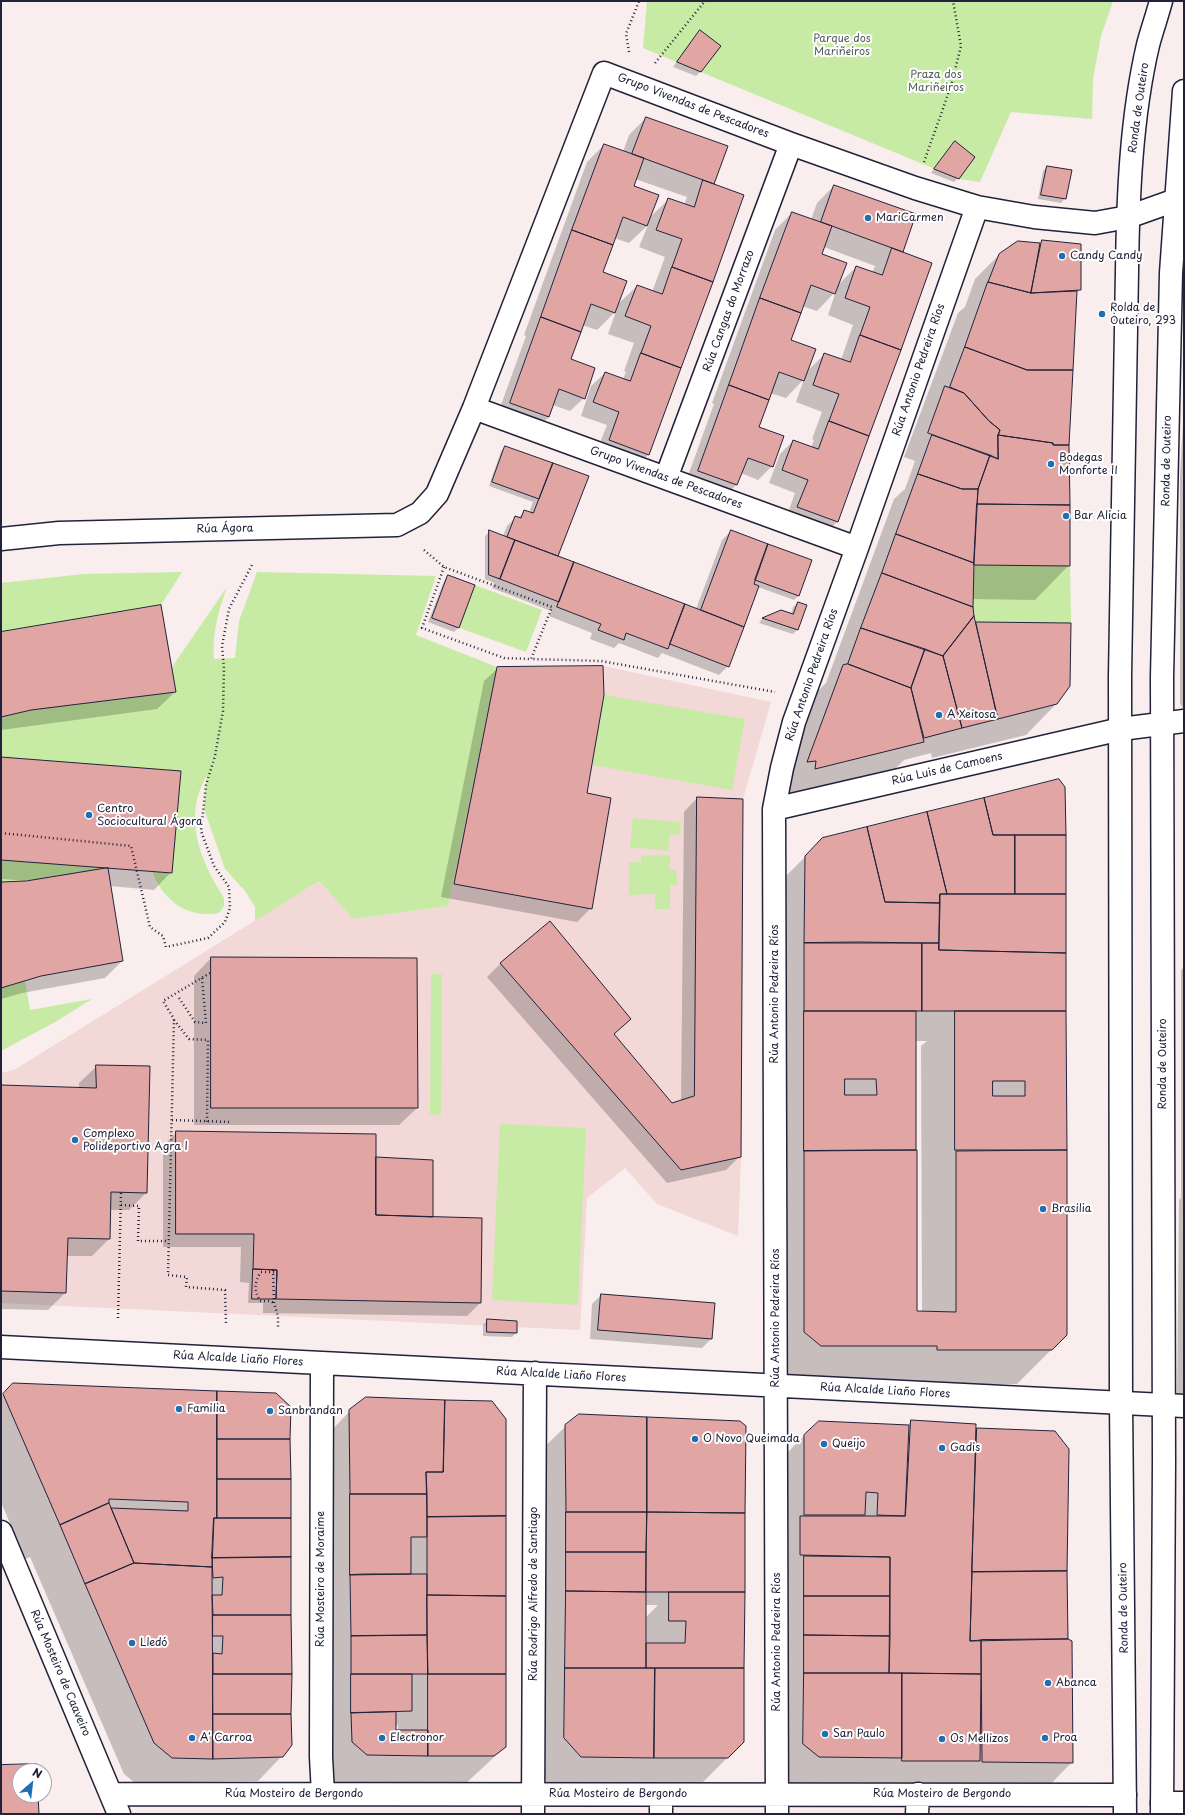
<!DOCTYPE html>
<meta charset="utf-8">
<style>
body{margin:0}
#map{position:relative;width:1185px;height:1815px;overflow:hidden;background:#f9eded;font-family:"Playpen Sans",sans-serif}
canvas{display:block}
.frame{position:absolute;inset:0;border:2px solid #22223b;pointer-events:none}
.north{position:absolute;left:12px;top:1763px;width:40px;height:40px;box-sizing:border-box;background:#fff;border:1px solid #a7a7b1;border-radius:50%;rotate:28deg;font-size:11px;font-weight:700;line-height:16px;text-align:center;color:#22223b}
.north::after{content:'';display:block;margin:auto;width:14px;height:18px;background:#1f6fb2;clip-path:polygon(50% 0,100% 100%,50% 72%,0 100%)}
</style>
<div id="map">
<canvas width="1185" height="1815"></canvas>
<div class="frame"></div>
<div class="north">N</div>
</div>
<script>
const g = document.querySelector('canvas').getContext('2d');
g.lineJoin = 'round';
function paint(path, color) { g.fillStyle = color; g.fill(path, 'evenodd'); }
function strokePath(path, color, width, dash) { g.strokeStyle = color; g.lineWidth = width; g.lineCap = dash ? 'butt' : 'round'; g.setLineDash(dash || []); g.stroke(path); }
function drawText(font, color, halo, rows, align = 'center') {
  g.font = font + ' "Playpen Sans",sans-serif'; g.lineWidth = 4; g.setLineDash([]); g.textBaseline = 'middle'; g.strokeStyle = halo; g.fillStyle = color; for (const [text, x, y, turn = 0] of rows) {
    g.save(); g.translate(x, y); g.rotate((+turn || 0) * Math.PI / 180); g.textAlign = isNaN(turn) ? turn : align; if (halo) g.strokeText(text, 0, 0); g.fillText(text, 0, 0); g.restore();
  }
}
paint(new Path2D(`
 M603,666L771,702L743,799L741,1157L738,1236L657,1204L625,1168L587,1198L580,1330L1,1303V1073L14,1070L319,881L353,919L448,906L497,667Z`), '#f2d8d7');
paint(new Path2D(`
 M647,1H1113L1101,36L1093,79L1092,119L1011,112L980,182L959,179L643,48Z
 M974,565L1070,566L1071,623L976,622L973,607Z
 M182,572L161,605L1,632V583L84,574Z
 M257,572L436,576L416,635L497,667L448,906L353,919L319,881L255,921V907L245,891L225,869L204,809L207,775C182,818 200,860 224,898V906L219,913C187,919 163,900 152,871L172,872L181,771L1,757V717L31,710L175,692L172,667L227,587C218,612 212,633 214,659L235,658L239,621Z
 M448,575L542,610L526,652L432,618Z
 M604,695L745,719L732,790L592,765Z
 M633,818L681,822L680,835L670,834L668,851L630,847Z
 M670,855V870H676L677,885H670V909H655V894L629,895V862H641V856Z
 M1,860L107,868L26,881L1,882Z
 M431,974H442L441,1115L430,1114Z
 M25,981L30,1010L92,999L57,1021L1,1051V988Z
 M500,1124L586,1128L578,1305L492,1300Z`), '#c7eba4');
paint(new Path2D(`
 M696,36L700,72L696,76L673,67Z
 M646,118L727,147L713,185L649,454L635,467L596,453L607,425L581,416L591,386L605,373L623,379L626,372L624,371L634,343L608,334L616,311L597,330L582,325L569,360L584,398L570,411L553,405L549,417L535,430L497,416L526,336L524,335L587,162L604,145L623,152L629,135ZM635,179L687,197L684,205L668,200L649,218L633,187ZM648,225L639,247L665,257L652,292L637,286L617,305L601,273L614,238L629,243Z
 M955,143L958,178L954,182L931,173Z
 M1047,167L1065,198L1061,203L1038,199L1043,171Z
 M834,186L915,215L901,253L837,522L824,535L785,521L795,493L769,483L780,454L793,441L811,448L814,440L812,439L822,412L796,402L804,379L786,398L770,393L757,428L772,466L758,480L741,473L736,485L723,498L685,484L714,404L712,403L775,230L792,213L811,220L817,203ZM824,247L875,266L872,273L856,267L837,286L821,255ZM836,291L828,315L853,325L841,360L825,354L806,372L790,341L802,306L817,311Z
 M1042,241L1080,290L1076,293L1068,445L1069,565L1035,600L972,599V607L975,623L1070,624L1056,704L1026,735L932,758L931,753L904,760L888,776L781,802L809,700L826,683L894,499L905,489L915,461L904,457L958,313L965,307L975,279L999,255L1039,244Z
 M1184,406V709L1180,704V476Z
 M505,447L587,476L557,557L696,609L722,540L731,531L811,561L798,596L794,600L758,587L728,666L719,675L662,653L658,658L619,643L614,648L590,639L592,633L549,616L551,611L492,588L494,583L485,579V536L489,532L503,536L507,526L516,517L518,518L525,511L529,513L533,502L489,486L501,451Z
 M448,576L459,627L454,632L428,622L444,581Z
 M798,603L797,630L793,634L759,623L762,619L781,611L791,614L793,607Z
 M1,633L175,692L157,709L1,730Z
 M498,668L585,794L591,908L577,922L441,897L484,681Z
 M1,758L171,872L154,890L110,886L122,961L105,978L22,993L1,999V883L31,881L1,879Z
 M697,798L740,1156L726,1170L667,1183L487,977L501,963L630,1019L613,1035L671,1104L681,1101L684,812Z
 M823,839L1065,1011L1066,1335L1017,1384H903V1380H787L770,1367L775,887ZM915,1041H927L921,1046L922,1312H916Z
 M211,958L417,1108L399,1125H194V976Z
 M1184,967V1404H1177L1179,1200L1181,1198V970Z
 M97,1066L146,1193L129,1210H110L109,1239L92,1256H66L65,1293L48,1310L1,1309V1086L79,1089V1083Z
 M177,1132L375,1158L432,1218L480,1303L467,1316L263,1313V1303H248L249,1283L240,1282L241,1247H163V1146Z
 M601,1295L711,1339L702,1348L590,1339L592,1304Z
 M488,1320L516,1322V1333L512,1337L483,1336V1325Z
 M14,1384L217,1392L282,1756L258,1781L188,1782L181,1789L141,1788L124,1774L30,1557L25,1559L1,1502V1397Z
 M492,1402L505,1747L463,1786L336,1785L322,1773L320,1442L350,1411ZM398,1724V1731H395V1727Z
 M911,1421L975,1431L977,1429L1068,1450L1067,1640L1072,1762L1042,1793L788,1787L774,1774V1466L805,1435L907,1426Z
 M740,1422L731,1754L697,1788L551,1787L534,1768L535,1456L566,1426ZM645,1605H658L645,1618Z`), '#0003');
const building = new Path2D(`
 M700,30L721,46L701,72L677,62Z
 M646,117L728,146L714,184L632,154Z
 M955,141L975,157L959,179L934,169Z
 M604,144L644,158L634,186L659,195L647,226L623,217L613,245L572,230Z
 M1047,166L1072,170L1066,199L1041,195Z
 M703,180L744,195L713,282L672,267L682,239L656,230L668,198L694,207Z
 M834,185L916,214L903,252L821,222Z
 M792,212L832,226L822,254L847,263L835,294L811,285L801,313L760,298Z
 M572,230L613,245L603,272L627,281L615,313L591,304L581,332L541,317Z
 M1042,240L1081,244V290L1031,293Z
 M1018,241L1040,243L1031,293L988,282L999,254Z
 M892,248L932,263L901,350L860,335L870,307L845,298L856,266L882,275Z
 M672,267L713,282L681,368L641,353L651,326L625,316L637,285L662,294Z
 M988,282L1031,293L1077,291L1073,370H1027L965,347Z
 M760,298L801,313L791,340L816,349L804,381L779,372L769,400L729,385Z
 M541,317L581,332L571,359L595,368L585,399L559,389L549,417L510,403Z
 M860,335L901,350L869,436L829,421L839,394L813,385L824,353L850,362Z
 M965,347L1027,370H1073L1069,445H1053V443L998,435L1000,430L989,421L964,393L950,387Z
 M641,353L681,368L649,455L609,440L619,412L593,402L605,372L630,381Z
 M729,385L769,400L759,427L784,436L773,467L748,458L737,485L698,471Z
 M945,386L964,393L989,421L1000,430L998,436V459L928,433Z
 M829,421L869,436L838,522L797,507L808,480L782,470L793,440L818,449Z
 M932,435L990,455L978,489H962L918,474Z
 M998,435L1053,443V445H1069L1070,505L977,504L978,489L990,455L998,459Z
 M505,446L553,463L539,499L492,482Z
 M553,463L589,476L558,556L507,537L515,516L521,518L524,510L533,513Z
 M918,474L962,489H978L974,563L896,534Z
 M977,504L1070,505V566L974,565Z
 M489,530L515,540L500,579L489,575Z
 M731,530L768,544L754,584L759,586L744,627L701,610Z
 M896,534L974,563L973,607L882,573Z
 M515,540L574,562L559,602L500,579Z
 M768,544L812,560L799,596L755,580Z
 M574,562L685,604L668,649L626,633L624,640L598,630L601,624L557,607Z
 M882,573L973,607L974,616L943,656L861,628Z
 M448,575L475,585L459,628L432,618Z
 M798,602L807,605L798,630L762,618L781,610L793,614Z
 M685,604L744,627L729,667L670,644Z
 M161,605L176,692L31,710L1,717V632Z
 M974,616L998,719L962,728L943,656Z
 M976,622L1071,623L1070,686L1057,704L998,719Z
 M861,628L925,649L911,688L848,664Z
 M925,649L943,656L962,728L924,738L911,688Z
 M848,664L911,688L924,742L815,769L816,761L807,762L843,665Z
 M603,666L604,695L587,793L611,798L592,909L454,884L497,667Z
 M1,757L181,771L172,873L1,860Z
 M1059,779L1065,787L1066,835H993L984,798Z
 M697,797L743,799L741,1157L681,1170L500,963L550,921L631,1019L614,1034L672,1103L694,1096Z
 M984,798L993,835H1015V894H947L927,812Z
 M927,812L947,894H940V903L885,902L867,827Z
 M867,827L885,902L940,903L939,943H804L805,856L822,838Z
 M1015,835H1066V894H1015Z
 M108,868L123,961L41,976L1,988V882L26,881Z
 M940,894H1066V953L939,950Z
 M859,942L922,943V1011H804V943Z
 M922,943H939V950L1066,953V1011H922Z
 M211,957L417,958L418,1108H211Z
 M804,1011H916V1150L804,1151ZM845,1079H876L877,1095H845Z
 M955,1011H1066L1067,1150H955ZM993,1081H1025V1096H993Z
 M96,1065L150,1066L147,1193L111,1192L110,1239L68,1238L66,1293L1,1291V1085L96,1088Z
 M176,1131L376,1134V1215L482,1218L481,1303L276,1299L277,1270L253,1269L254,1234H176Z
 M877,1150H917V1311L956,1312V1151L1067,1150V1335L1052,1350H937V1346H821L804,1332V1151Z
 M376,1157L433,1160V1217L376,1215Z
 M253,1269L277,1270L276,1299H252Z
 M601,1294L715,1303L712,1339L598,1330Z
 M487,1319L517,1321V1333L487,1332Z
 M13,1383L217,1391V1518H214L212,1567L134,1563L111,1508L188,1511V1502L109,1499V1503L60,1525L3,1394Z
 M217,1391L276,1393L291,1407L290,1439H217Z
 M366,1397L445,1400L443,1472H426L427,1494H350L349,1410Z
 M445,1400L492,1401L506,1419V1516L427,1517L426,1472H443Z
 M579,1414L647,1417V1512H566L565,1425Z
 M647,1417L740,1421L746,1426L745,1513L647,1512Z
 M911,1420L976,1424L970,1641L981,1640V1674L889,1673L890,1557L800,1555V1516H905Z
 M819,1421L909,1425L905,1516L877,1515L878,1493L866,1492L865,1515H804V1435Z
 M977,1428L1055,1431L1069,1449L1067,1571L972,1572Z
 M217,1439H290L291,1479H217Z
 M217,1479H291V1518H217Z
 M350,1494H427V1537H411V1574L350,1575Z
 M109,1503L134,1563L85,1584L60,1525Z
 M566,1512H647L646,1552H566Z
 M647,1512L745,1513V1592H646Z
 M506,1516V1596L427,1595V1517Z
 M214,1518H291V1557L212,1558Z
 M566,1552H646V1592L566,1591Z
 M804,1556L890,1557V1596H804Z
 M291,1557V1615H213L212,1595H222L223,1577L213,1578L212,1558Z
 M134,1563L212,1567L213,1759L172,1758L154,1743L85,1584Z
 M1067,1571L1068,1639L970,1641L972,1572Z
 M365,1574H427V1635L351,1636L350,1575Z
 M566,1591L646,1592V1668H565Z
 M669,1592H745L744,1668H646V1643H685L686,1621H669Z
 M427,1595L506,1596V1674H428Z
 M804,1596H890V1636L804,1635Z
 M213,1615H291L292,1674H213V1653L222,1654L223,1636H213Z
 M415,1635H427L428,1674H351V1636Z
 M804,1635L890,1636L889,1673H804Z
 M1068,1639L1072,1641L1073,1763L982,1762L981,1640Z
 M565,1668H655L654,1758L581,1757L564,1738Z
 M655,1668H744V1742L728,1758H654Z
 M804,1673H902V1758L819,1757L803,1744Z
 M902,1673L981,1674L980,1761H902Z
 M213,1674H292L291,1714H213Z
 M351,1674H412V1711L351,1713Z
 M428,1674H506V1747L494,1756H428Z
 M396,1712V1730H428V1756L367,1755L352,1742L351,1713Z
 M213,1714H291L292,1745L283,1757L213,1759Z
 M36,1764V1771H20V1795H38L39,1814H1V1765Z`);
paint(building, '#e1a6a4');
strokePath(building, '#22223b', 1);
const minor = new Path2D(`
 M474,408L857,548
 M666,478L791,144
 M1,539L59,533L397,525L420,513L437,494L474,408L604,73L791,144L915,188L977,207L1034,217L1095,223L1128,217L1184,197
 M774,809L1121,729L1184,721
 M1,1347L1184,1406
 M322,1363L321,1757L323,1794
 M1,1532L119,1814
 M111,1794L1125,1795
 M1162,1803H1184
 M533,1814L535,1373
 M661,1814V1795
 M777,1814L774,809L782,768L794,722L857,548L977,207
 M917,1814L918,1794`);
const major = new Path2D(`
 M1125,1814L1121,1402L1120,676L1127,271C1128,196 1131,118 1148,45C1152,30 1157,16 1161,1
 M1162,1814L1164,1461L1162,677L1171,273L1184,91`);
strokePath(minor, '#22223b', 25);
strokePath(major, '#22223b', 25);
strokePath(new Path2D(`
 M629,52L626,34L639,1
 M655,63L705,1
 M924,162L951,86L961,46L953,1
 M424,550L444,567L552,607L531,659L601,661L775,692
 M444,567L422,628L504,658L531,659
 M1,833L131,846L150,927L163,936L166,947L208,938L225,922L230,908L229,887L214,866L201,831L206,785L215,756L223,711L224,669L222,646L229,609L253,563
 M210,973L163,1001L174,1019L168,1275L187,1277L186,1287L225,1290L226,1324
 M179,998L195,1022L206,1023L202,978
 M174,1020L189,1039L208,1040L207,1122
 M172,1120L231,1122
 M121,1205L139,1206L138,1241H169
 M273,1270L274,1303L278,1316V1328
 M274,1272H261C254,1282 254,1291 260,1301H270L274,1303
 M118,1318L121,1193`), '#22223b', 2.5, [1, 3]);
strokePath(minor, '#fff', 22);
strokePath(major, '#fff', 22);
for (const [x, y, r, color] of [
 [868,218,4,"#1f6fb2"],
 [1062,256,4,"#1f6fb2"],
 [1102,314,4,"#1f6fb2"],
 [1051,464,4,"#1f6fb2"],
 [1066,516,4,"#1f6fb2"],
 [939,715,4,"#1f6fb2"],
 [89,815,4,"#1f6fb2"],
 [75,1140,4,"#1f6fb2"],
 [1043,1209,4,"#1f6fb2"],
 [179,1409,4,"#1f6fb2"],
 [270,1411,4,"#1f6fb2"],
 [695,1439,4,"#1f6fb2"],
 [824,1444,4,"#1f6fb2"],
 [942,1448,4,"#1f6fb2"],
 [132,1643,4,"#1f6fb2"],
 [1048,1683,4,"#1f6fb2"],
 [825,1734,4,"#1f6fb2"],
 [192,1738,4,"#1f6fb2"],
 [382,1738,4,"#1f6fb2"],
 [1045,1738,4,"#1f6fb2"],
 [942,1739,4,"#1f6fb2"]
]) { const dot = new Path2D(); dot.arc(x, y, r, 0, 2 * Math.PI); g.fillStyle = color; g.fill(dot); strokePath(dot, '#fff', 1.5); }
drawText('11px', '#545e5a', '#fff', [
 ["Parque dos",842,39],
 ["Mariñeiros",842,52],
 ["Praza dos",936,75],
 ["Mariñeiros",936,88]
]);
drawText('11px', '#22223b', '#fff', [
 ["Grupo Vivendas de Pescadores",693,106,21],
 ["Ronda de Outeiro",1139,108,-82],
 ["Rúa Cangas do Morrazo",729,311,-70],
 ["Rúa Antonio Pedreira Ríos",919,370,-71],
 ["Ronda de Outeiro",1167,461,-89],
 ["Grupo Vivendas de Pescadores",666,478,20],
 ["Rúa Ágora",225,529,-1],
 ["Rúa Antonio Pedreira Ríos",812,675,-71],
 ["Rúa Luis de Camoens",947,769,-13],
 ["Rúa Antonio Pedreira Ríos",775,994,-90],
 ["Ronda de Outeiro",1163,1064,-90],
 ["Rúa Antonio Pedreira Ríos",776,1318,-90],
 ["Rúa Alcalde Liaño Flores",238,1359,3],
 ["Rúa Alcalde Liaño Flores",561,1375,3],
 ["Rúa Alcalde Liaño Flores",885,1391,3],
 ["Rúa Mosteiro de Moraime",321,1579,-90],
 ["Rúa Rodrigo Alfredo de Santiago",534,1594,-90],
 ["Ronda de Outeiro",1124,1608,-91],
 ["Rúa Antonio Pedreira Ríos",777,1642,-90],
 ["Rúa Mosteiro de Caaveiro",60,1673,67],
 ["Rúa Mosteiro de Bergondo",294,1794],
 ["Rúa Mosteiro de Bergondo",618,1794],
 ["Rúa Mosteiro de Bergondo",942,1794]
]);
drawText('11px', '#22223b', '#fff', [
 ["MariCarmen",876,218],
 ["Candy Candy",1070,256],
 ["Rolda de",1110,308],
 ["Outeiro, 293",1110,321],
 ["Bodegas",1059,458],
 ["Monforte II",1059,471],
 ["Bar Alicia",1074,516],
 ["A Xeitosa",947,715],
 ["Centro",97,809],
 ["Sociocultural Ágora",97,822],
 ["Complexo",83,1134],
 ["Polideportivo Agra I",83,1147],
 ["Brasilia",1051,1209],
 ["Familia",187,1409],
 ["Sanbrandan",278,1411],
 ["O Novo Queimada",703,1439],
 ["Queijo",832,1444],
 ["Gadis",950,1448],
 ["Lledó",140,1643],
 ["Abanca",1056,1683],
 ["San Paulo",833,1734],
 ["A' Carroa",200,1738],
 ["Electronor",390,1738],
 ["Proa",1053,1738],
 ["Os Mellizos",950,1739]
], 'left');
</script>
